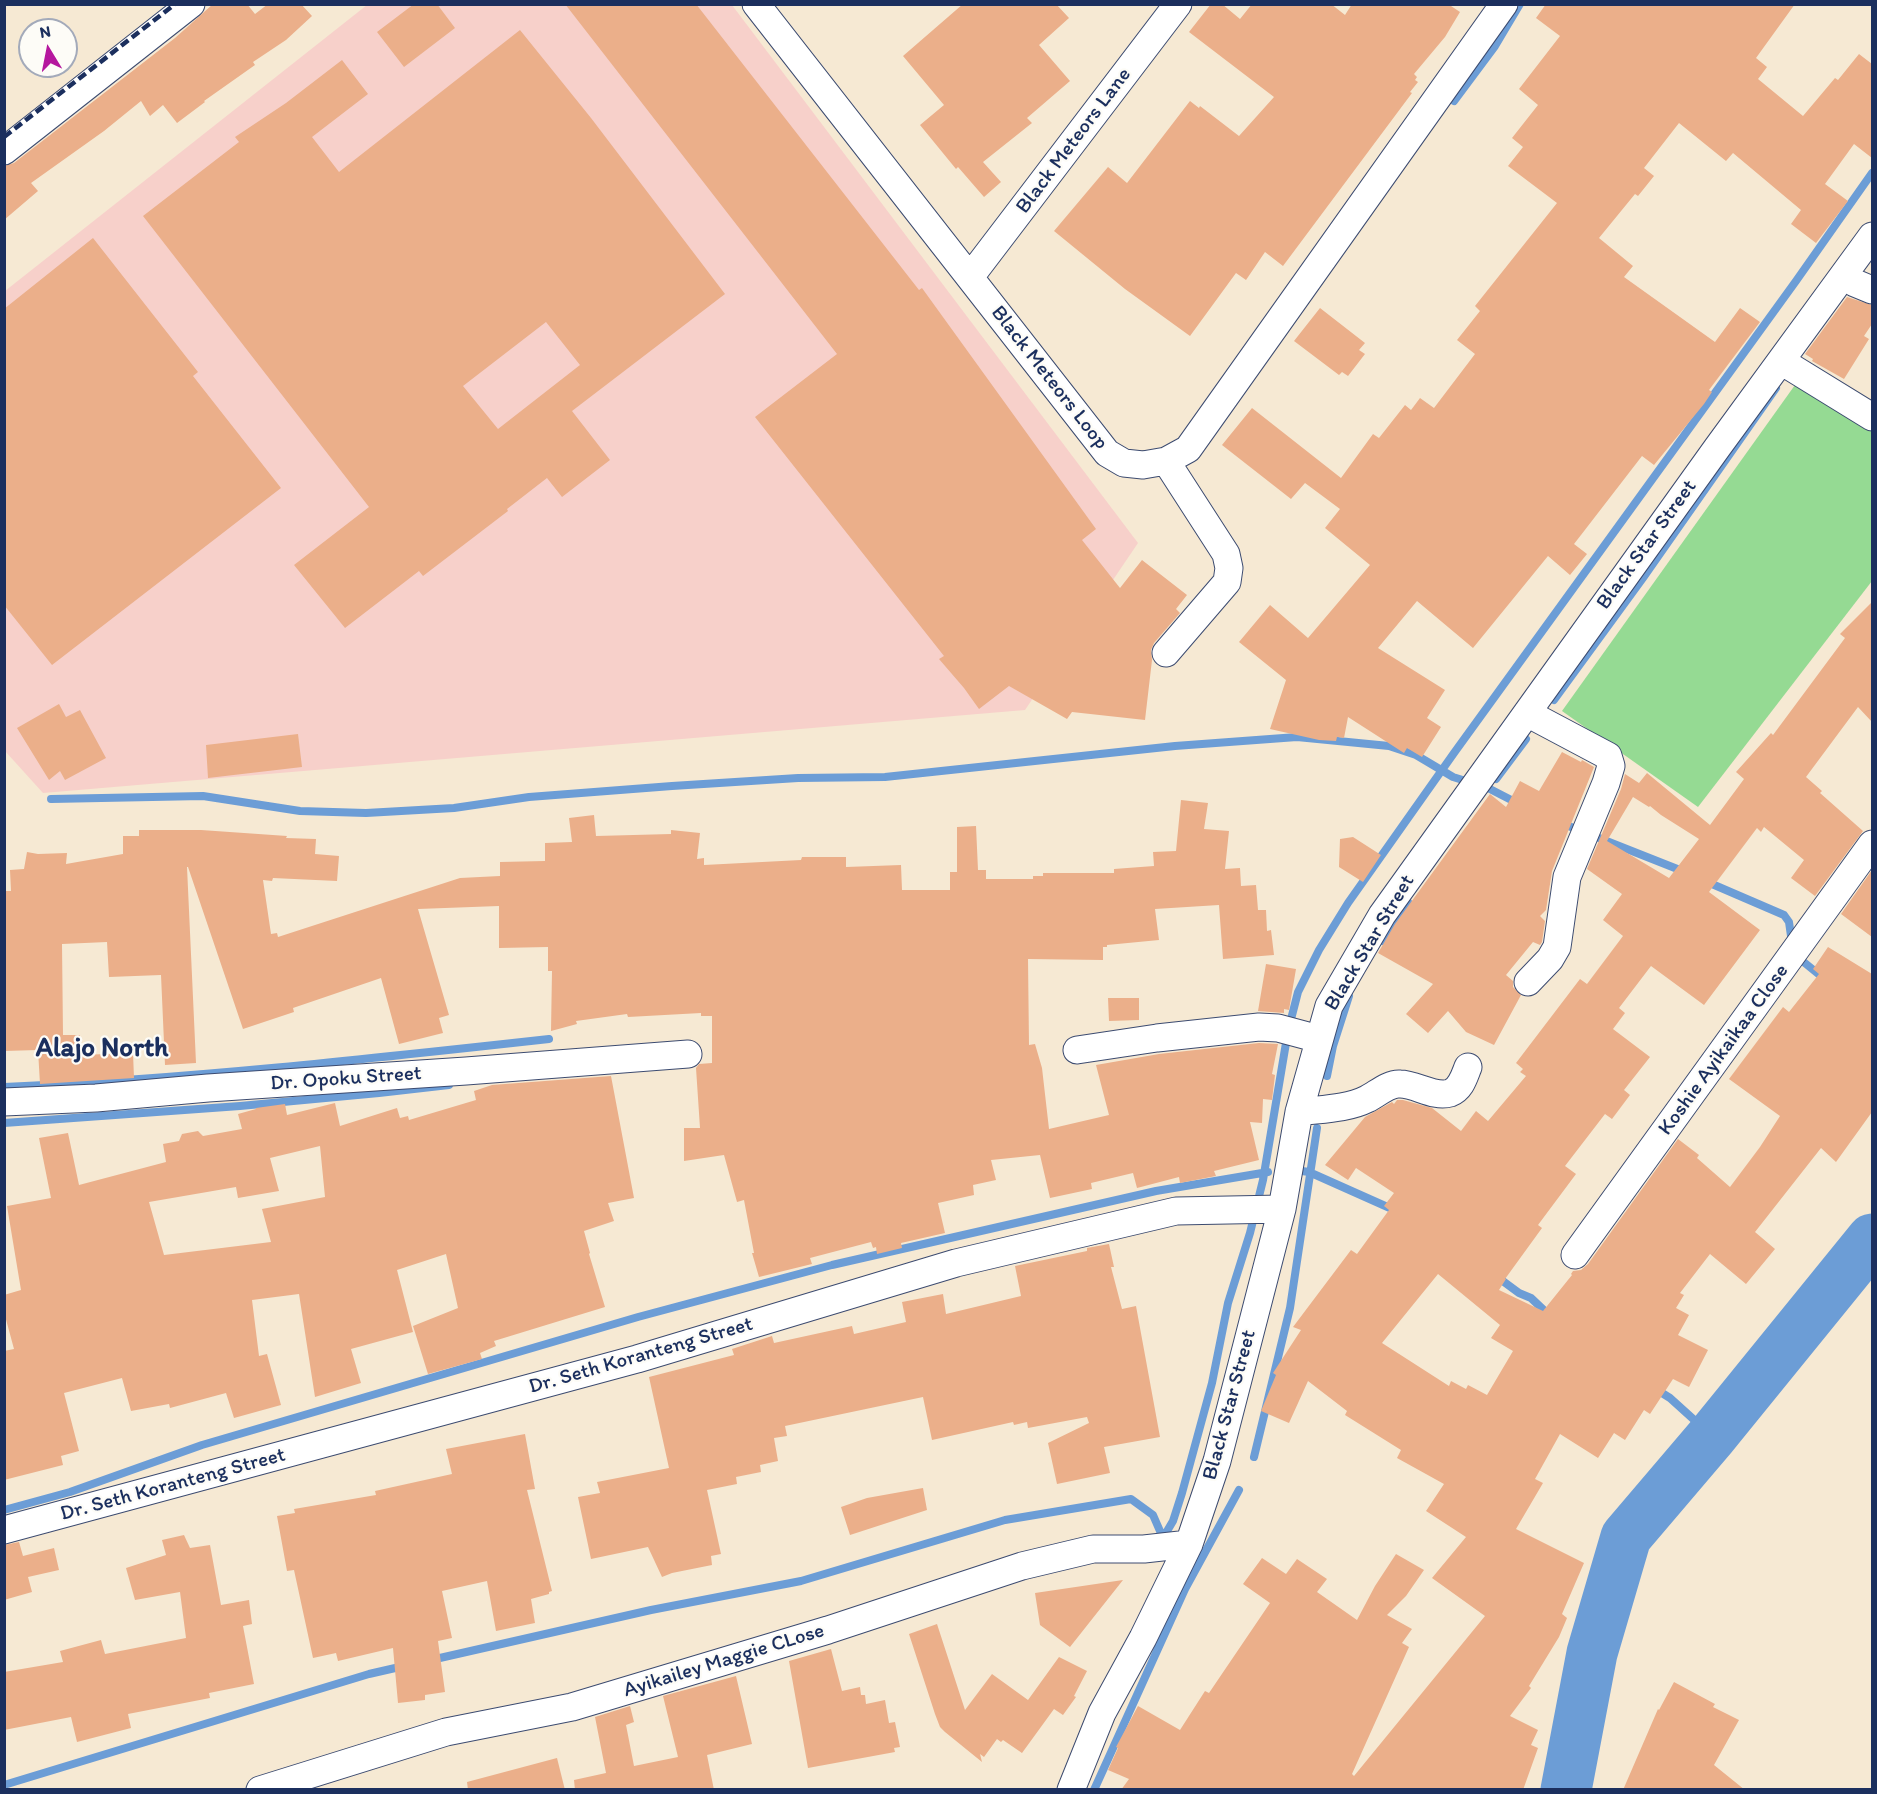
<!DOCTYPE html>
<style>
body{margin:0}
#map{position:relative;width:1877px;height:1794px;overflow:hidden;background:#f6e9d3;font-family:Itim,sans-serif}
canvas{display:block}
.frame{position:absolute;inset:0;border:6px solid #1b2f5e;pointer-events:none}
.north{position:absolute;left:18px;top:18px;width:60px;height:60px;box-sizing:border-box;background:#fdfcf7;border:2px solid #a3aaba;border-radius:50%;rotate:350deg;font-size:16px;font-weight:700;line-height:24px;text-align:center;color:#1b2f5e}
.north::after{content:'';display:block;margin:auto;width:21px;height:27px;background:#b5179e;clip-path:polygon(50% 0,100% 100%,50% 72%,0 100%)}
</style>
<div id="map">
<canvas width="1877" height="1794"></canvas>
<div class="frame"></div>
<div class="north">N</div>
</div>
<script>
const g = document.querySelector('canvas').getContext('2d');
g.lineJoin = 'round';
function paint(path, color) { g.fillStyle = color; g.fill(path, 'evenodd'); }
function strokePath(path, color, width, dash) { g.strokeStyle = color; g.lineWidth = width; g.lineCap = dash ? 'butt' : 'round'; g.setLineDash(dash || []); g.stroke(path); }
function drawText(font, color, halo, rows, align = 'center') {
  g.font = font + ' Itim,sans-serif'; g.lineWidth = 4.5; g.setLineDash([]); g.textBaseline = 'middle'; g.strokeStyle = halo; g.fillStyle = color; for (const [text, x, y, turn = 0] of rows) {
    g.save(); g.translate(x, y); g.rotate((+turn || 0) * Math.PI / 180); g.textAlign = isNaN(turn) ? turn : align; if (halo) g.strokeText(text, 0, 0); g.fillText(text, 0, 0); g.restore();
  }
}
paint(new Path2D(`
 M367,5H732L1138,543L1025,710L43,793L5,751V291Z`), '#f7d0ca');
paint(new Path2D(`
 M1810,364L1872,403V581L1698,807L1562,711Z`), '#95da93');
strokePath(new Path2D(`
 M1454,101L1495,46L1520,4
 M1554,700L1643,578L1776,388
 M1496,779L1526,739
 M51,799L203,796L300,811L366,813L454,808L529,797L672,786L798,778L885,777L1175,746L1297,737L1389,746L1416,755L1453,777L1488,788L1519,804
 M1561,823L1685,872
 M1705,881L1784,915L1789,922L1792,943
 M1382,941L1408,902
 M1795,955L1827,981
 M1327,1076L1333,1046L1349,996
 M4,1087C187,1079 368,1059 549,1039
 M4,1123L240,1106L379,1093L449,1085
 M1302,1171L1309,1172L1392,1209
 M1496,1276L1519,1293L1531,1298L1550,1316
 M1654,1388L1670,1398L1712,1436
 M1254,1457L1290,1308L1317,1128
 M4,1510L70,1492L202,1445L638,1317L832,1265L1156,1191L1268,1172
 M1163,1538L1173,1521L1182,1493L1212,1383L1228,1303L1250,1233L1263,1180L1288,1031L1298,992L1319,950L1348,903L1454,753L1796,281L1872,173
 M431,1660L651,1610L801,1581L1005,1520L1131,1499L1153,1515L1163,1538
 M4,1785L369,1674L404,1666
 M1094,1790L1185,1589L1239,1490`), '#6c9dd6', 8);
strokePath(new Path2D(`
 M1566,1790L1592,1653L1626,1537L1712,1436L1872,1239`), '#6c9dd6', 51);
paint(new Path2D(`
 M213,4H247L255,14L268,4H301L312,16L286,40L253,62L255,65L204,101L205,102L177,123L163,105L150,116L141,101L104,131L31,183L38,191L4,220V166L14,163L175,38Z
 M414,4H437L455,28L404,67L377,32Z
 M565,4H696L919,290L922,288L1096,529L1082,540L1120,588L1142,560L1187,595L1176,609L1180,613L1154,643L1151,650L1152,660L1145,720L1072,712L1067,719L1009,686L979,709L964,688L939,659L944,656L755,417L837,354Z
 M963,4H1056L1069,18L1039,45L1070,81L1027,118L1032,123L983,162L1001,182L984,197L958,167L956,169L920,125L944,105L903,56Z
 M1211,4H1222L1240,19L1252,4H1331L1345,15L1352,4H1448L1460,12L1445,37L1414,74L1417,77L1415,80L1418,82L1410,92L1412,93L1283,266L1265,252L1246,280L1236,273L1190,336L1125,289L1054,231L1108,167L1127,183L1190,101L1199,108L1200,106L1239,136L1274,97L1189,32Z
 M1546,4H1795L1756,58L1767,67L1758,79L1803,116L1835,78L1838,80L1859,54L1872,64V158L1854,144L1825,184L1848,201L1816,243L1791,224L1801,210L1733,153L1726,161L1679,123L1644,168L1654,176L1638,196L1635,194L1599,238L1633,266L1624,277L1715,342L1740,308L1760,322L1709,390L1712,392L1704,404L1654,465L1642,456L1581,535L1574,544L1587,554L1570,575L1548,556L1473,648L1417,601L1378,648L1445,690L1427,718L1441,727L1422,757L1407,748L1404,753L1348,717L1344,738L1337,737L1336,741L1319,740L1270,729L1286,680L1239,642L1270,605L1308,638L1370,565L1325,528L1340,509L1305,483L1291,499L1222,445L1252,408L1341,478L1373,434L1379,438L1405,405L1411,410L1420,398L1434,408L1475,354L1457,340L1480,311L1475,306L1557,203L1508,166L1523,147L1512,138L1538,105L1519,89L1560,36L1536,18Z
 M520,30L591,118L725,294L572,411L610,460L562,497L547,478L507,509L508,511L423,576L419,571L345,628L294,565L369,507L143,216L239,142L235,137L286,103L342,60L368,94L312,137L339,172ZM546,322L580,365L498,429L463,386Z
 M93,238L198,372L193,376L281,488L52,665L4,605V309Z
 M1847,297L1872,305V324L1864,336L1869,339L1844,379L1812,361L1813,359L1805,354Z
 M1320,308L1365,343L1359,350L1365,354L1348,376L1342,372L1339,375L1294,341Z
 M1872,602V722L1858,707L1806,777L1822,791L1820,793L1863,831L1815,896L1791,878L1804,860L1764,827L1761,832L1757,828L1709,892L1760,930L1704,1005L1651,966L1619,1008L1625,1013L1613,1029L1650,1057L1624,1090L1630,1095L1612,1119L1605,1114L1565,1166L1576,1174L1538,1225L1542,1228L1505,1279H1506L1499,1290L1543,1311L1572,1275L1571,1274L1573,1271L1581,1270L1588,1264L1678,1139L1699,1155L1697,1158L1730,1187L1760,1147L1780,1116L1729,1079L1783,1007L1789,1012L1819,974L1813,969L1828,947L1872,974V1112L1836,1162L1821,1148L1755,1232L1775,1249L1746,1284L1710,1254L1680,1293L1684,1295L1676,1308L1689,1315L1678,1335L1708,1350L1689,1387L1673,1379L1650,1414L1644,1410L1625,1440L1614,1433L1598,1458L1560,1434L1535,1479L1543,1483L1516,1529L1584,1563L1562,1614L1567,1618L1559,1637L1529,1686L1531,1688L1510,1716L1538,1730L1531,1745L1538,1748L1523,1790H1121L1129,1779L1108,1770L1118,1748L1116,1747L1138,1706L1180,1730L1205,1691L1209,1693L1270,1603L1243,1584L1262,1558L1286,1574L1297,1559L1327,1579L1317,1592L1357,1620L1375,1586L1396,1554L1424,1570L1406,1596L1387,1615L1412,1629L1402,1643L1409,1647L1352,1774L1354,1776L1485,1616L1432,1578L1466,1537L1426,1511L1444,1484L1397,1458L1401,1450L1345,1415L1347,1411L1308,1381L1289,1423L1261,1411L1276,1375L1273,1373L1301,1330L1293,1327L1351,1250L1357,1254L1389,1210L1384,1206L1394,1193L1356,1168L1348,1180L1325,1165L1365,1117L1392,1102L1394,1104L1397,1100H1403L1432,1108L1461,1131L1476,1111L1488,1121L1526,1076L1520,1072L1523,1069L1516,1063L1580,979L1587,984L1623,936L1603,920L1622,894L1587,869L1621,789L1625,774L1639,783L1647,773L1710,825L1744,779L1736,772L1771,733L1773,735L1845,638L1840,634ZM1633,797L1649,807L1650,806L1661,815L1699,839L1669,878L1607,841ZM1438,1274L1500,1325L1491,1338L1513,1351L1487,1395L1468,1385L1466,1389L1451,1381L1449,1386L1382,1343Z
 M59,704L66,717L80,710L106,758L65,780L60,771L49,780L17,728Z
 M298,734L302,767L208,778L206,745Z
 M1562,752L1581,762L1582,760L1594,767L1552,871L1546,910L1540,916L1545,921L1542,942L1540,945L1533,942L1506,975L1513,981V987L1521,995L1494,1045L1466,1032L1448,1011L1428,1033L1406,1014L1433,984L1378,953L1395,924L1490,794L1506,807L1520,781L1539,791Z
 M1181,800L1208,803L1204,829L1229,831L1225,869L1240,868L1241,886L1256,885L1258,910H1266L1267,931L1271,930L1274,955L1223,959L1219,905L1155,909L1159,940L1107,945V947H1103V960L1028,959L1029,1045L1035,1044L1042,1068L1049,1129L1109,1115L1096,1065L1159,1054L1259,1043L1278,1044L1272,1074L1275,1075L1272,1100L1263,1099L1262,1123L1250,1122L1259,1160L1214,1171L1216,1176L1180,1183L1179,1177L1137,1188L1133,1173L1091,1183L1092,1189L1050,1198L1040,1155L991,1160L996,1180L973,1185L974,1195L938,1203L945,1233L901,1243L902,1248L877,1254L876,1247L873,1248L871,1242L810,1258L812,1264L759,1277L752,1253H754L744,1200L737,1202L724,1155L684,1161V1128H700L696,1068L699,1064L712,1063V1016H701V1013L628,1017L627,1014L576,1021L577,1024L551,1031L552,971H548V947L499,948V906L418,909L449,1015L439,1018L443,1033L399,1044L381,978L293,1008L294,1012L243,1029L188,867H187L196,1063L165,1065L161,975L109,977L107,942L62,944L63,1035H80V1055L133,1053L134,1078L40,1084L38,1050L4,1051V898H6V891H11L10,870L24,869L27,852L38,854L67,853L66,864L123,854V836H139V830H201L287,836L286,838L316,839L315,854L339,856L337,881L273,878L272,881L263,880L271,934L277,933L278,937L460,878L500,876V862L545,861V843L572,842L569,818L594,815L596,836L671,834V830L700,833L697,859L704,858V865L801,860L802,857H846V867L901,865L902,890H950V872H957V827L976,826L978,870H986V879H1033V876H1043V873H1114V869L1154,866L1153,852L1176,851Z
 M1353,837L1381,855L1363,882L1339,867L1340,839Z
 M1872,870V937L1841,914Z
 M1266,964L1296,969L1289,1010L1284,1009V1013L1258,1011Z
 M1108,998H1139V1020L1109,1021Z
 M611,1076L634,1198L608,1203L614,1221L584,1231L590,1253L589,1254L605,1307L494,1341L496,1346L480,1353L482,1359L428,1374L413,1326L458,1308L446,1254L397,1270L413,1332L351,1349L361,1383L315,1397L299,1294L252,1300L259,1356L267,1354L281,1405L234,1418L226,1393L170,1408L169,1404L131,1411L122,1378L64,1393L79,1451L61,1456L63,1465L4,1480V1351L14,1349L4,1312V1295L21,1290L7,1206L51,1198L39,1138L68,1133L79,1185L166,1162L163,1144L179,1141L182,1134L198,1131L203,1136L242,1129L238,1114L256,1109V1108L285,1104L287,1115L335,1103L340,1126L397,1108L400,1118L408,1116L409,1120L476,1100L474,1091L492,1085ZM320,1146L325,1197L262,1209L271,1242L164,1255L149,1202L236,1187L238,1198L279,1191L270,1158Z
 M1109,1244L1114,1267H1111L1122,1309L1136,1306L1160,1437L1104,1447L1110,1473L1057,1484L1048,1443L1089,1423L1087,1417L1028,1428L1027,1422L1014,1425L1013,1422L932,1440L923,1397L785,1426L787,1436L774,1438L778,1461L760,1465L761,1472L736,1477L737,1484L707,1490L721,1554L711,1556L712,1565L672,1573L662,1577L648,1547L591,1559L578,1497L600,1493L597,1482L669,1468L649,1377L734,1355L732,1349L772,1336L774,1343L852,1326L854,1334L906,1322L902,1302L943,1294L946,1314L1021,1296L1015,1266L1087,1251V1248Z
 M525,1434L535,1489L527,1490L552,1591L549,1592V1594L531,1599L535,1623L496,1631L487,1581L442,1591L452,1638L438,1641L445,1692L425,1695V1700L398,1703L393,1648L338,1661L336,1653L313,1658L294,1570L287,1571L277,1516L295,1513L294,1509L376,1495L375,1491L452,1474L446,1449Z
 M923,1488L927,1510L850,1535L841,1507L867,1498Z
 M184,1535L190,1548L210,1545L221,1605L249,1600L252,1624L243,1626L254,1684L209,1693L210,1698L128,1714L131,1728L77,1742L71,1717L4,1730V1672L63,1662L60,1651L101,1640L105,1654L186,1638L180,1592L135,1600L126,1568L166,1555L162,1540Z
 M19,1542L23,1556L54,1548L59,1570L28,1577L32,1592L4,1600V1545Z
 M1123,1580L1070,1647L1040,1625L1035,1593Z
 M937,1624L965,1710L992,1674L1028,1700L1059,1657L1087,1671L1074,1696L1076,1697L1063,1715L1054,1709L1022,1753L1003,1740L1001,1742L997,1739L984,1757L980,1754L982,1762L945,1732L940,1727L935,1714L909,1634Z
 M831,1649L842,1691L860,1687L861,1695H865L866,1704L885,1700L889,1723L895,1722L900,1747L894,1748L895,1752L808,1768L789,1661Z
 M736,1676L752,1744L707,1755L714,1790H575L574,1780L606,1773L595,1717L630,1706L634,1722L626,1725L634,1766L678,1757L663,1696Z
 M1674,1682L1715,1704L1713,1707L1739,1720L1714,1765L1745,1790H1623L1658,1709L1659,1710Z
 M557,1758L565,1790H468L467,1782Z`), '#ebaf8a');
const minor = new Path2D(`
 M756,4L1107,453L1124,463L1143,465L1166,461L1188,449L1504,4
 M4,151L191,4
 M1844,276L1855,283L1872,290
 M970,277L1178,4
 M1781,361L1872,417
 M1166,653L1227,582L1229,568L1226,554L1166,461
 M1527,713L1608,756L1611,766L1606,783L1567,877L1557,947L1550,959L1528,982
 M1077,1050L1157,1038L1259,1027L1278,1028L1319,1039
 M4,1102L96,1098L208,1088L466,1071L688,1054
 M1299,1112C1321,1109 1347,1109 1367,1099C1377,1094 1389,1083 1400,1084C1416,1084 1434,1098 1450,1093C1461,1089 1464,1077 1468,1067
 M1575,1255L1872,844
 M4,1530L637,1359L956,1263L1176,1211L1282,1209
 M260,1790L446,1732L572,1707L828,1630L1022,1566L1093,1549H1144L1189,1544
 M1071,1790L1102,1713L1143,1638L1189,1544L1217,1461L1282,1209L1299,1112L1329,1006L1382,915L1717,448L1872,236`);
strokePath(minor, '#3c4b70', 29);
strokePath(minor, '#fff', 27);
strokePath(new Path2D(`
 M4,137L175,4`), '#1b2f5e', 4.5, [9, 4.5]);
drawText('21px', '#1b2f5e', '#fdfcf7', [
 ["Black Meteors Lane",1074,141,-53],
 ["Black Meteors Loop",1049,378,52],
 ["Black Star Street",1647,545,-54],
 ["Black Star Street",1370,943,-59],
 ["Koshie Ayikaikaa Close",1724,1050,-54],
 ["Dr. Opoku Street",346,1079,-4],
 ["Dr. Seth Koranteng Street",641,1356,-16],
 ["Black Star Street",1230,1405,-75],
 ["Dr. Seth Koranteng Street",173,1485,-15],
 ["Ayikailey Maggie CLose",724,1661,-17]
]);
drawText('bold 27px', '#1b2f5e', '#fdfcf7', [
 ["Alajo North",102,1049]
]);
</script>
